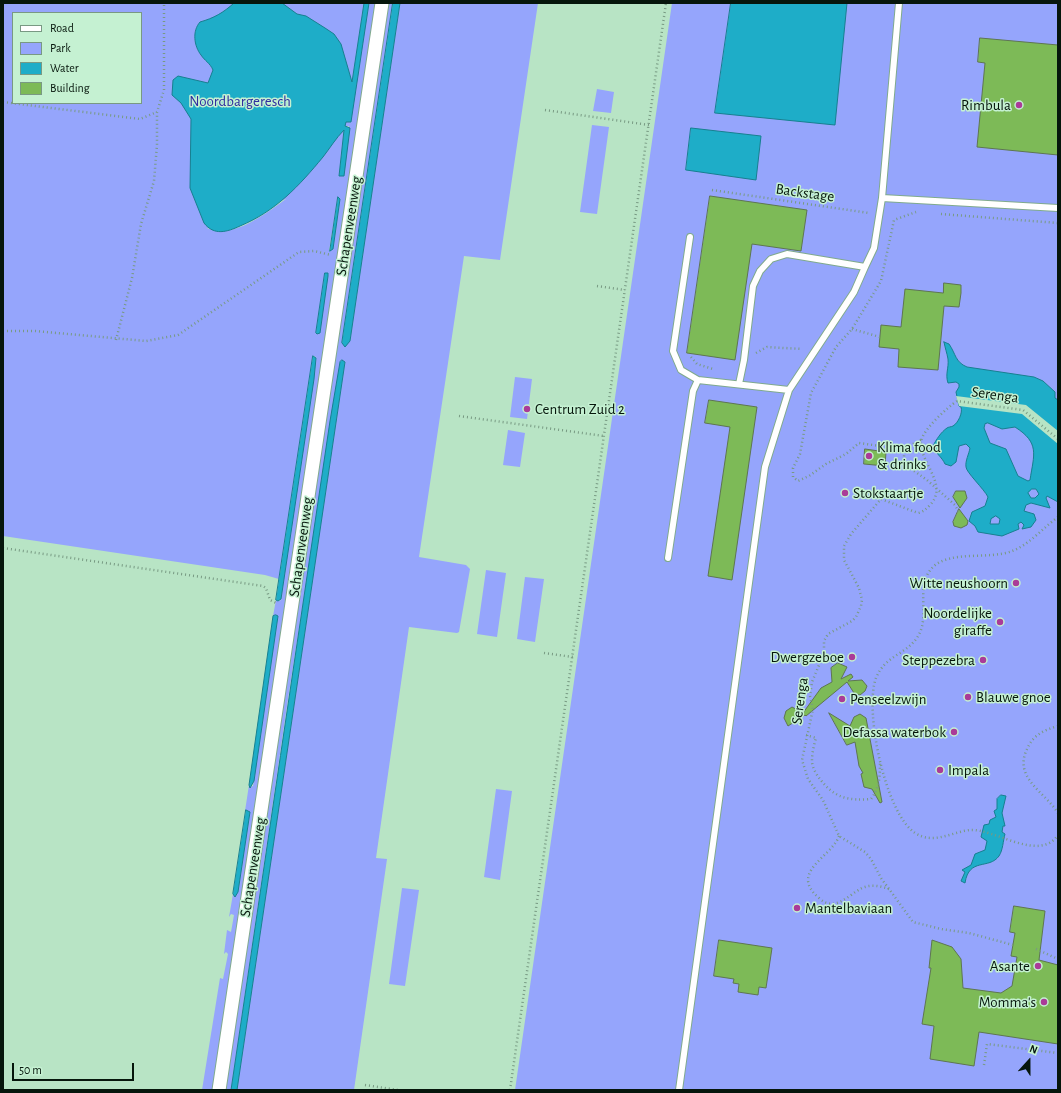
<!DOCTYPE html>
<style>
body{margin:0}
#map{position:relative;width:1061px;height:1093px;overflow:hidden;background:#b8e4c5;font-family:"Alegreya Sans",sans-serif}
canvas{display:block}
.frame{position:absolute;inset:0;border:4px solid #06160c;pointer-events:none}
.legend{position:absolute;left:12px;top:12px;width:130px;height:92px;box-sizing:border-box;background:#c5f1d2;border:1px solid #799983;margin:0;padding:5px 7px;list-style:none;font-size:12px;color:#06160c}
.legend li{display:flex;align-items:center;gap:8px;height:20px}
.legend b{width:20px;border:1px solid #799983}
.north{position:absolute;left:1009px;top:1041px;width:40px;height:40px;-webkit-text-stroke:3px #c5f1d2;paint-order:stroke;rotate:21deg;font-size:11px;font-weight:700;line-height:16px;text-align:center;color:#06160c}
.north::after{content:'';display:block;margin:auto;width:14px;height:18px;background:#06160c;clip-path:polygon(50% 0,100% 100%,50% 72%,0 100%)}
.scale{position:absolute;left:12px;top:1063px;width:122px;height:18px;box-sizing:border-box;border:2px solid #06160c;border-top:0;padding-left:5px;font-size:12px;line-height:14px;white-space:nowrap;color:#06160c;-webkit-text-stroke:3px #c5f1d2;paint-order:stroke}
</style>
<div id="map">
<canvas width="1061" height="1093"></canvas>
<div class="frame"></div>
<ul class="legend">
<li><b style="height:5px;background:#fff"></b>Road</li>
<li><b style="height:11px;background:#95a5fc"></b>Park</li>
<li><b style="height:11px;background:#1eadc8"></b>Water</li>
<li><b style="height:11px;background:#7dba57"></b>Building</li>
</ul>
<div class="north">N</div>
<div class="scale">50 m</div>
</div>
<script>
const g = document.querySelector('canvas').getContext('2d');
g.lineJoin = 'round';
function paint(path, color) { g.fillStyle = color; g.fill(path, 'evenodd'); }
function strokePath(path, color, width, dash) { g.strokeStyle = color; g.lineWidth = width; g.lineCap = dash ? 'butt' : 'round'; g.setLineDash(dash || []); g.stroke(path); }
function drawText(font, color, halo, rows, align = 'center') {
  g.font = font + ' "Alegreya Sans",sans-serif'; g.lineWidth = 3; g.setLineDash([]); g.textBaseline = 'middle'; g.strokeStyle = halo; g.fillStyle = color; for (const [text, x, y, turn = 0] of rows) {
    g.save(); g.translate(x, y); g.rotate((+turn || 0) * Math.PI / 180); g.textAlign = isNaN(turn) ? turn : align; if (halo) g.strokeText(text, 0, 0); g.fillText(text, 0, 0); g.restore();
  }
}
paint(new Path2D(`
 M3,3H364L352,84L350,123L369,3H377L216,1090H202L220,978L223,979L228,954L226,952L224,954L227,930L231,932L234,915L231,914L229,917L233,894L234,896L238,892L250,812L246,810L245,811L249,785V787L253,786L278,616H273L276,600L280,601L281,599L316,357L313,356L279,579L265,575L3,536ZM13,13H141V103H13ZM347,126H349L339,176L344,130ZM338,197L340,199L333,249L329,251ZM286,199C266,213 233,240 207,228Z
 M385,3H393L342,343L350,341L400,3H538L500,260L464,256L419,557L466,565L470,569L459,632L457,633L409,627L376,858L387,859L354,1090H237L345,362L341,361L288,699L231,1090H224Z
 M672,3H1058V1090H515Z
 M597,89L614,92L611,113L593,111Z
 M592,125L609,127L597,214L580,212Z
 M515,377L532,379L527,419L510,417Z
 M508,430L525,433L520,467L503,465Z
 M486,570L506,573L497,637L477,634Z
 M525,577L544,579L535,642L517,639Z
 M496,789L512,791L500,880L484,877Z
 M402,888L419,890L405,986L389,984Z`), '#95a5fc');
const water = new Path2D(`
 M234,3H282L297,14L306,16L325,28L334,34L341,44L352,82L364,3H369L351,122H346L345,126L350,128L344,176H339L344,130C336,138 330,148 323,157C299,186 276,211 240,226C227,232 214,236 204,223L190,188L191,119L181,103L172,95L173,80L178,76L208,83L213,70C210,63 205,61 201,55C194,46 192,31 200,22C214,18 223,13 234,3Z
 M393,3H400L350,341L345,347L342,343Z
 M731,3H847L835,125L715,113Z
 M691,128L761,136L756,180L686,170Z
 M338,197L340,199L333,249L330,251Z
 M325,273H328V276L320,333L317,334L316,333Z
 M944,342L949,344C956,354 955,362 967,367L1034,377L1043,381L1055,392V398L1058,400V502L1047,496L1046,498L1050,508L1031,503L1026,505L1024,511L1034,514L1036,520L1031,527L1022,529L1024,525L1021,522L1018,524L1019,529L1002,536L978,532L975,526L969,521L972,512L985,506L988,497C984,489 966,472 966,467C965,461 969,454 970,448L966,444L959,446L956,462L951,466L945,464C942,457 935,453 933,446C936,440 941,432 947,428C948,427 951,427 953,426C958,423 963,413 961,407L959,406L956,392L959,387V384L956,382L948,383C945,374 949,368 948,359C947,353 945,348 944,342ZM988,423L1002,429L1015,427C1040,443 1034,454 1030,480L1028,481L1018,476L1006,449L990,443L984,428L985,424ZM1032,489H1036L1039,494L1035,498H1031L1028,493ZM996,516L1000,519L999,524H990L991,519Z
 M313,356L316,358L314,379L281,599L278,601L276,600Z
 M342,360L345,362L237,1090H231L330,421L340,362Z
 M276,615L278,616L254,781L250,788L249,785L273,616Z
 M1001,795L1006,796L1002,813L1005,826H1003L1002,832L1005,834C1003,841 1003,850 999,856C989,870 969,857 965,883L961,881L965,872L962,870L971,865L975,854L985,850L987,841L981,837L984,825L989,824L990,820L996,817L994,811L997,809V799Z
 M246,810L250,812L238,892L235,897L233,894Z`);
paint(water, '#1eadc8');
strokePath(water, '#178090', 1);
paint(new Path2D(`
 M956,396L1026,405L1058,431V444L1022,414L959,406Z`), '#b8e4c5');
const building = new Path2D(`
 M980,38L1058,45V155L977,147L985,63L978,62Z
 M710,196L807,210L801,251L752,244L735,360L687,353Z
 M944,283L961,285V293L959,307L944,306L938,370L898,367L899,349L879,347L881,325L901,327L905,289L943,293Z
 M709,400L757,407L732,580L708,576L730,427L705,423Z
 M865,449L886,452L885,466L864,464Z
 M956,491H965L967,498L960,508L953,497Z
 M959,509L968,521L967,525L961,528L954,526L953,522Z
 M838,663L847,667L841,679L851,674L853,677L848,681L862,680L867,686L865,691L860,695L854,693L847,682L806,716L805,715L788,726L784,718L786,711L792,707L803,713L821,688L832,682L831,668Z
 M829,713L850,726L854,717L860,714L866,718L882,802L880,803L872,789L864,787L861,774L863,773L859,766L855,742L847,745Z
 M1014,906L1045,911L1039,960L1058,965V1044L979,1032L974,1066L930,1059L934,1026L922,1024L931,968H929L932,940L952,947L961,959L963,988L1001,993L1012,986L1017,957L1011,956L1015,933L1010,932Z
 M719,940L772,948L766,988L759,987L758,995L738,992L739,984L733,983L734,979L714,976Z`);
paint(building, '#7dba57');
strokePath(building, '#5e7651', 1);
const lane = new Path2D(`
 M882,198L899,3
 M690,237L673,351L681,370L698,380
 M739,384L744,360L753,286L760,271L771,259L787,254L865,267L874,248L882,198L1058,208
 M668,558L693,391L698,380L789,390L854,292L865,267
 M679,1090L765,467L789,390`);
const street = new Path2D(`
 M219,1090L382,3`);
strokePath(lane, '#80aa8d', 8);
strokePath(street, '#80aa8d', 15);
strokePath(new Path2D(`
 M3,102L140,119L157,112
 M545,110L649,125
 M712,190L869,213
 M941,214L1058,223
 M597,286L625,290
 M852,329L880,337
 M3,331H35L146,341L178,335L299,252L314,251L331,255
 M116,340L132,278L141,224L154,181L157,145V112L164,90V3
 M756,353L767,347L802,349
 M691,357L697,364L713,369
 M459,416L604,436
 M921,440C910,446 903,447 904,461L907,466L927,480L955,505L960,514
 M880,446L859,443L846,454L826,464L809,476L798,481L793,477V468L800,454L811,393L836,347L852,329L881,281L894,220L916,212
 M1058,517C1044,527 1029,545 1012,551C990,560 950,550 933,567C914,586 931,615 918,636C908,654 885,655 876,678C864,710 885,813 915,833C934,845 951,832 970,830C994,828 1039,863 1058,835
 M3,548L263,586L266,588L270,600L278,604
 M544,653L573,657
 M1058,726C1044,730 1033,735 1027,749C1013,778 1045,792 1058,813
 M868,729L874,733
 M806,735L816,738C814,745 812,753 812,760C812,767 816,774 820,779C834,798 849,801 871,799C880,787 880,776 880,761
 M839,836C832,857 788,872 819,898C835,913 848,895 862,888C871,884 880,886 889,889
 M1013,945L969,933L941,929L913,922L881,878L871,859L865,852L839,836L823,800L808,779L802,760L813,709L810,696L812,682L824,653V641L828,634L852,621L856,617L861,606L862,600L859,588L844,560V546L851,534L881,499L918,513C923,512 926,509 930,505C949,485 920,463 921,442C922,430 948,407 957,401L1023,410L1058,439
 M1036,949L1058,959
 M984,1065L987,1044L1058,1053
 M365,1085L398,1090
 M510,1090L666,3`), '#789a83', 2.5, [1, 3]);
strokePath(lane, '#fff', 6);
strokePath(street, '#fff', 13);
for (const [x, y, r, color] of [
 [1019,105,4,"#aa3b98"],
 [527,409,4,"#aa3b98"],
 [869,456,4,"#aa3b98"],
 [845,493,4,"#aa3b98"],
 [1016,583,4,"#aa3b98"],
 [1000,622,4,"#aa3b98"],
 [852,657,4,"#aa3b98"],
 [983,660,4,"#aa3b98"],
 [968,697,4,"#aa3b98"],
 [842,699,4,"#aa3b98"],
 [954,732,4,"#aa3b98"],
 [940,770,4,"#aa3b98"],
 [797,908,4,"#aa3b98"],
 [1038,966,4,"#aa3b98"],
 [1044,1002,4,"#aa3b98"]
]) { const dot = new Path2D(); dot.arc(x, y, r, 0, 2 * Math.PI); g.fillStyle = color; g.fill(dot); strokePath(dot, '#c5f1d2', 1.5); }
drawText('15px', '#2f2e9f', '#c5f1d2', [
 ["Noordbargeresch",240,101]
]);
drawText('15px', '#06160c', '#c5f1d2', [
 ["Rimbula",1011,105],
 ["Centrum Zuid 2",535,409,"left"],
 ["Klima food",877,447,"left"],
 ["& drinks",877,464,"left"],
 ["Stokstaartje",853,493,"left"],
 ["Witte neushoorn",1008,583],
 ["Noordelijke",992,613],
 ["giraffe",992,630],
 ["Dwergzeboe",844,657],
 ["Steppezebra",975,660],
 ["Blauwe gnoe",976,697,"left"],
 ["Penseelzwijn",850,699,"left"],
 ["Defassa waterbok",946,732],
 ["Impala",948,770,"left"],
 ["Mantelbaviaan",805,908,"left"],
 ["Asante",1030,966],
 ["Momma's",1036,1002]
], 'right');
drawText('15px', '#06160c', '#c5f1d2', [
 ["Backstage",805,193,8],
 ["Schapenveenweg",349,226,-81],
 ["Serenga",995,395,8],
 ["Schapenveenweg",301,547,-82],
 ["Serenga",800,701,-82],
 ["Schapenveenweg",253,867,-81]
]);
</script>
